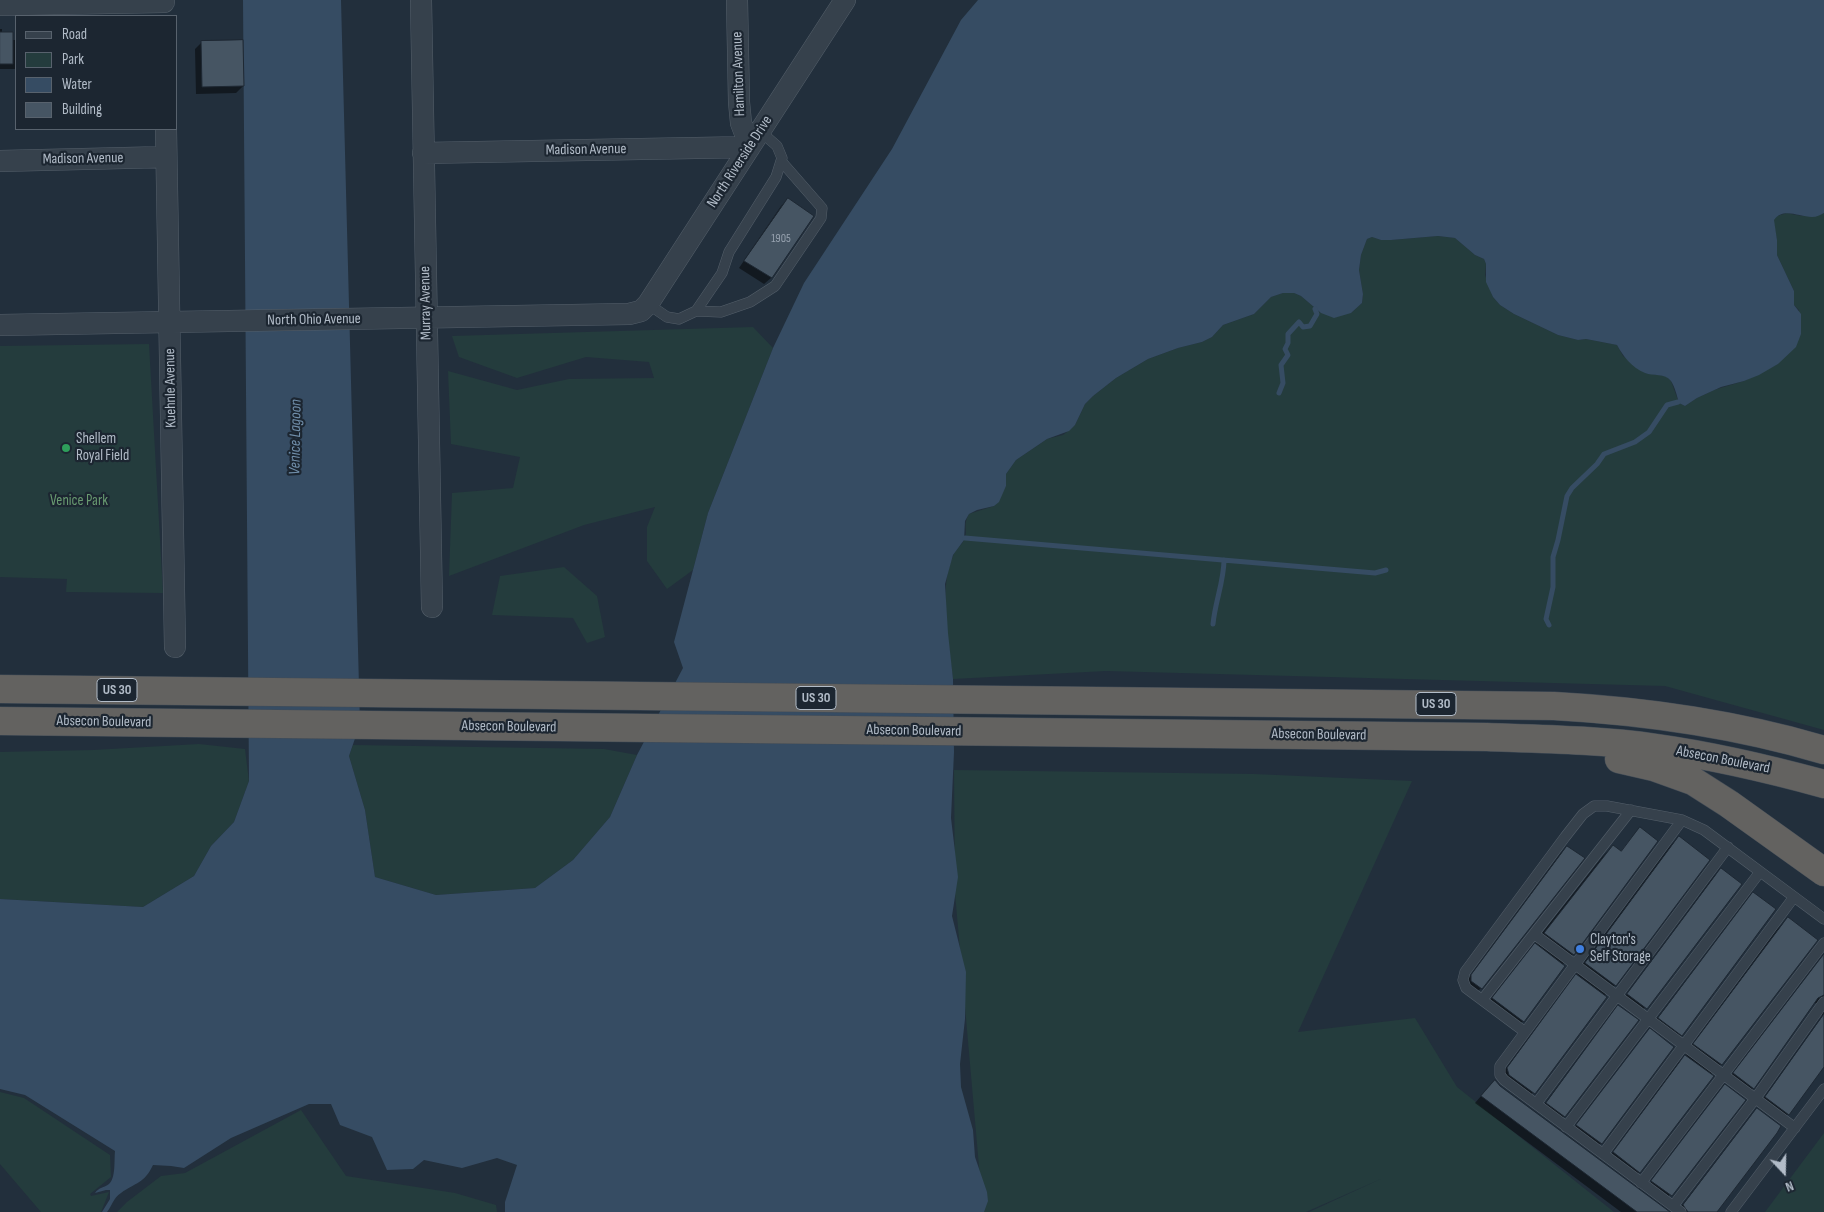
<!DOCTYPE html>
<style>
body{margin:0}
#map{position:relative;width:1824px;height:1212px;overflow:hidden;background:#222f3c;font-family:"Sofia Sans Condensed",sans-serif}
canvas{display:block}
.legend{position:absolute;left:15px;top:15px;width:162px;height:115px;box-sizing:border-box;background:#1c2631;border:1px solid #58626d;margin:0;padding:6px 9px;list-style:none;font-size:15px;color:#b2bcc8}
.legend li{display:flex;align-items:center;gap:10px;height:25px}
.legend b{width:25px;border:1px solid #58626d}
.north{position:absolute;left:1759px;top:1147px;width:50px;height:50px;-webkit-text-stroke:4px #1c2631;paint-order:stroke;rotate:159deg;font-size:14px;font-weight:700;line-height:20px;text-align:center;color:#b2bcc8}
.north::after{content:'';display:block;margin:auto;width:18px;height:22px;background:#b2bcc8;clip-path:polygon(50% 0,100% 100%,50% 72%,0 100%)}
</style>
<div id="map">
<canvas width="1824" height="1212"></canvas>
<ul class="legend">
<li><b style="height:6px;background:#36414c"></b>Road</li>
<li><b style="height:14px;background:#243c3d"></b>Park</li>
<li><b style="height:14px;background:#364c63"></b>Water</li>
<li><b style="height:14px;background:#465563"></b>Building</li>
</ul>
<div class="north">N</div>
</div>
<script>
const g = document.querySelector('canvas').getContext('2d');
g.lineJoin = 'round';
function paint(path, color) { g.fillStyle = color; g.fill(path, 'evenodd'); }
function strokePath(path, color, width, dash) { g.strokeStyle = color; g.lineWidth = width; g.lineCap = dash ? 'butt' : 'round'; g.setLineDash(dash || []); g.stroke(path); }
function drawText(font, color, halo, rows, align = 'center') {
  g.font = font + ' "Sofia Sans Condensed",sans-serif'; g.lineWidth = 4.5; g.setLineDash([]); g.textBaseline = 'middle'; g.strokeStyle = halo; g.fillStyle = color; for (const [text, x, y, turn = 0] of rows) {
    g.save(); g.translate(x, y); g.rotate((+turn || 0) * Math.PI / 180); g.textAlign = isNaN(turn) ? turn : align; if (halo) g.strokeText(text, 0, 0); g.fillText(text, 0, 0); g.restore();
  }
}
paint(new Path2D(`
 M1787,213C1799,216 1812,218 1824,213V730L1665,686L1106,671L953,679C949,644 938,589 953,556C955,550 961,546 964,540C969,531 962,526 969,514L994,506L1006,486V474L1016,460L1047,439L1063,435L1075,425L1085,404L1093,396L1116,378L1148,359L1178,348L1202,342L1212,337L1223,325L1254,314L1271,297L1283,293H1294L1301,296L1321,313H1351L1362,303L1363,294L1359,270L1361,255L1367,239L1372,237L1381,240H1391L1438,236L1455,238L1475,255L1484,259L1486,264L1485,275L1493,297L1500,305L1514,314L1558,335L1578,340L1586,339L1617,345L1623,356L1645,373L1666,376L1671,381L1679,403L1685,406L1697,398L1714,390L1744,381L1778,364L1799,310L1794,305V291L1777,255V240L1774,225V219L1777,216Z
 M753,327L773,348L708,513L693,570L667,589L647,561V527L655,507L584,525L449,576L452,493L513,488L520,457L451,444L448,371L517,390L569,379L654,378L649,362L586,357L517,378L459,357L452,336Z
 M149,344L163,593L66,592L67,579L0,577V346Z
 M564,567L597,596L605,637L587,643L573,618L492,615L500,576Z
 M199,744L245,749L249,781L234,822L211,846L194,876L143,907L0,899V752L93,750Z
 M353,745L604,749L637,755L610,817L573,860L535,888L436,895L375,877L365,810L349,756Z
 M954,770L1254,774L1412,781L1298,1032L1415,1018L1457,1087L1614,1212H1309L1383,1178L1306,1212H983L955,893Z
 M0,1092L24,1098L110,1155L111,1177L90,1194L91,1196L109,1192L101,1212H41L0,1164Z
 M301,1110L346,1176L455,1193L496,1205L497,1212H117L127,1202L161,1176L185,1173Z
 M1824,1133V1212H1765Z`), '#243c3d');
paint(new Path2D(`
 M243,0H341L360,724L349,756L365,810L375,877L436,895L535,888L573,860L610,817L637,755L683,668L674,642L708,513L773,348L804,283L892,149L961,20L978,0H1824V213C1820,215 1817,217 1812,217C1799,217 1783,207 1774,220L1777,240V255L1794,291V305L1801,314V334L1796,347L1778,364L1759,375L1744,381L1721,387L1697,398L1685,406L1679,403C1677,396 1675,387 1671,381C1665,373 1653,376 1645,373C1632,368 1623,356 1617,345L1586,339L1578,340L1558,335L1514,314L1500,305L1493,297L1486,282V264L1484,259L1475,255L1455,238L1438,236L1391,240H1381L1372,237L1367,239L1361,255L1359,270L1363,294L1362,303L1351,313L1334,318L1321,313L1301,296L1294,293H1283L1271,297L1254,314L1223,325L1212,337L1202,342L1178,348L1148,359L1116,378L1093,396L1085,404L1075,425L1069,431L1047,439L1016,460L1006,474V486L999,502L994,506L977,510L969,514L965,521L964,540L953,555L945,584L948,633L953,679L954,752L951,818L958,877L952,916L966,972L965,1019L960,1064L961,1087L973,1130L975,1157L987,1192L988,1201L984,1212H505V1202L517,1165L497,1158L462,1168L424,1160L413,1169L387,1170L372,1137L340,1125L331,1104H309L231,1138L184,1168L171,1166L153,1165C144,1184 136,1182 121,1193C113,1198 112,1206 107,1212H102L110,1199V1190H106L95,1193C99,1187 104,1188 109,1184C116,1178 114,1160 115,1151L25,1095L0,1089V899L143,907L194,876L211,846L234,822L249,781Z`), '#364c63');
paint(new Path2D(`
 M0,29H2V33L12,40H16V69H0Z
 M202,42L243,86L236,93L196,94L195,49Z
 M788,200L812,216L771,278L764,284L739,268L781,206Z
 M1640,829L1656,841L1573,954L1562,965L1523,1021L1516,1028L1486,1005L1537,944L1535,942L1603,856L1613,846L1620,852Z
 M1679,837L1708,860L1615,985L1604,996L1606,997L1527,1100L1500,1076L1570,983L1578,974L1576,973L1670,846Z
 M1567,847L1481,988L1474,995L1465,983L1560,854Z
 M1721,870L1740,884L1639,1015L1621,1002L1714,876Z
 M1747,900L1681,1035L1675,1042L1652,1025Z
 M1788,919L1816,940L1721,1064L1710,1075L1639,1172L1632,1179L1607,1160L1678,1063L1687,1055L1685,1054L1778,928Z
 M1824,954V1065L1788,1114L1780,1122L1758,1106L1822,1016L1823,1011L1820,1005L1815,1003L1813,1004L1753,1088L1745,1096L1726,1082Z
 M1612,1014L1564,1116L1557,1123L1540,1110Z
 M1650,1030L1672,1047L1601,1143L1594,1150L1570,1133Z
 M1499,1086L1669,1212H1621L1475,1103L1488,1088Z
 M1725,1086L1744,1100L1664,1202L1645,1189Z
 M1757,1110L1715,1212H1677L1750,1117Z`), '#0007');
strokePath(new Path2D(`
 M1279,393L1283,383L1281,365L1288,355L1285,349L1288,343V334L1299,322L1303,327L1310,326L1317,314L1315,309
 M965,538L1375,573L1386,570
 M1213,624C1215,602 1224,581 1224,560
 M1549,625L1546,619L1553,587V557L1558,540L1567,496L1572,488L1597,464L1604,454L1635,442L1649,432L1667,405L1678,402`), '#364c63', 5);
const building = new Path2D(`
 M0,32H13V64H0Z
 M243,40L244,86L202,87L201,41Z
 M788,198L814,216L772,278L744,261Z
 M1640,827L1658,841L1574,955L1544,933L1613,845L1621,851Z
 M1679,836L1710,860L1616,986L1585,963Z
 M1567,846L1585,858L1482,989L1471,981V975Z
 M1721,868L1742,884L1647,1009L1627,994Z
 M1753,892L1776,909L1682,1036L1658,1018Z
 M1788,917L1818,940L1722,1065L1693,1044Z
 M1535,943L1565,966L1524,1022L1492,998Z
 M1824,954V995L1818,998L1754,1089L1733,1073Z
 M1576,974L1607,997L1535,1094L1509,1075L1507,1068Z
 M1618,1005L1639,1020L1565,1117L1546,1103Z
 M1824,1014V1067L1789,1115L1765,1097Z
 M1650,1028L1674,1047L1602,1144L1576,1125Z
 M1685,1055L1714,1076L1640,1173L1613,1152Z
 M1495,1080L1500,1086L1670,1212H1637L1481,1096Z
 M1725,1084L1746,1100L1672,1196L1651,1181Z
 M1757,1108L1781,1126L1777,1133L1717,1212H1688L1683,1205Z`);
paint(building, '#465563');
strokePath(building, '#1e2833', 1);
const service = new Path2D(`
 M648,304L667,317L679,319L696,311L722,273L729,252L776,177L782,158L777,146L760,131
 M696,311L721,312L750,302L775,286L821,218L822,208L781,161
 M1534,934L1795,1128
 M1482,1000L1631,810
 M1525,1032L1466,988L1463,980L1465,972L1565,837L1583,814L1594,806H1607L1682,820L1704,830L1824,919
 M1536,1104L1728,847
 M1566,1127L1760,872
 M1603,1154L1794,897
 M1641,1183L1824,943
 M1673,1206L1755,1099L1824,1002
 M1681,1212L1504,1080L1500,1075V1066L1682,820
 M1731,1212L1824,1089`);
const minor = new Path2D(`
 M421,0L432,607
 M0,5L164,2
 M166,129L175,647
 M423,153L750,147L741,123L739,102L737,0
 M0,161L166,157
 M0,325L629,314L641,311L648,304L845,0`);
const trunk = new Path2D(`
 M0,689L1554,706C1646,711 1736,724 1824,750
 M0,721L1487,737C1544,739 1601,740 1657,748C1714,756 1769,769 1824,784
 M1619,759L1654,767L1693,781L1729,804L1824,872`);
strokePath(service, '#545f6a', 11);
strokePath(minor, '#545f6a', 22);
strokePath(trunk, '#424c57', 29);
strokePath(service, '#36414c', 10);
strokePath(minor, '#36414c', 21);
strokePath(trunk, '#636260', 28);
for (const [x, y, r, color] of [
 [66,448,5,"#2e9e5b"],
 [1580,949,5,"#3f7fe0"]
]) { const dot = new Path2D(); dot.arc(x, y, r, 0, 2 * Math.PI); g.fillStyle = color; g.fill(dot); strokePath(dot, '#1c2631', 2); }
drawText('12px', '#97a2af', null, [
 ["1905",781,239]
]);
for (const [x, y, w] of [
 [117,690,40],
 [816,698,40],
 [1436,704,40]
]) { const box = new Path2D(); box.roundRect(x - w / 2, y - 11.5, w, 23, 4); g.fillStyle = '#1c2631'; g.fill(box); strokePath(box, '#b2bcc8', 1); }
drawText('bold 14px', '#b2bcc8', null, [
 ["US 30",117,690],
 ["US 30",816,698],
 ["US 30",1436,704]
]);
drawText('15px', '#b2bcc8', '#1c2631', [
 ["Hamilton Avenue",739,74,-92],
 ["Madison Avenue",586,150,-1],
 ["Madison Avenue",83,159,-1],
 ["North Riverside Drive",740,162,-57],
 ["Murray Avenue",426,303,-91],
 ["North Ohio Avenue",314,320,-1],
 ["Kuehnle Avenue",171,388,-91],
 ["Absecon Boulevard",104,722,1],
 ["Absecon Boulevard",509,727,1],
 ["Absecon Boulevard",914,731,1],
 ["Absecon Boulevard",1319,735,1],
 ["Absecon Boulevard",1723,760,11]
]);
drawText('15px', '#b2bcc8', '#1c2631', [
 ["Shellem",76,439],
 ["Royal Field",76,456],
 ["Clayton's",1590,940],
 ["Self Storage",1590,957]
], 'left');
drawText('15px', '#689970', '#1c2631', [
 ["Venice Park",79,501]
]);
drawText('italic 16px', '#718fab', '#1c2631', [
 ["Venice Lagoon",296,437,-89]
]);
</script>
